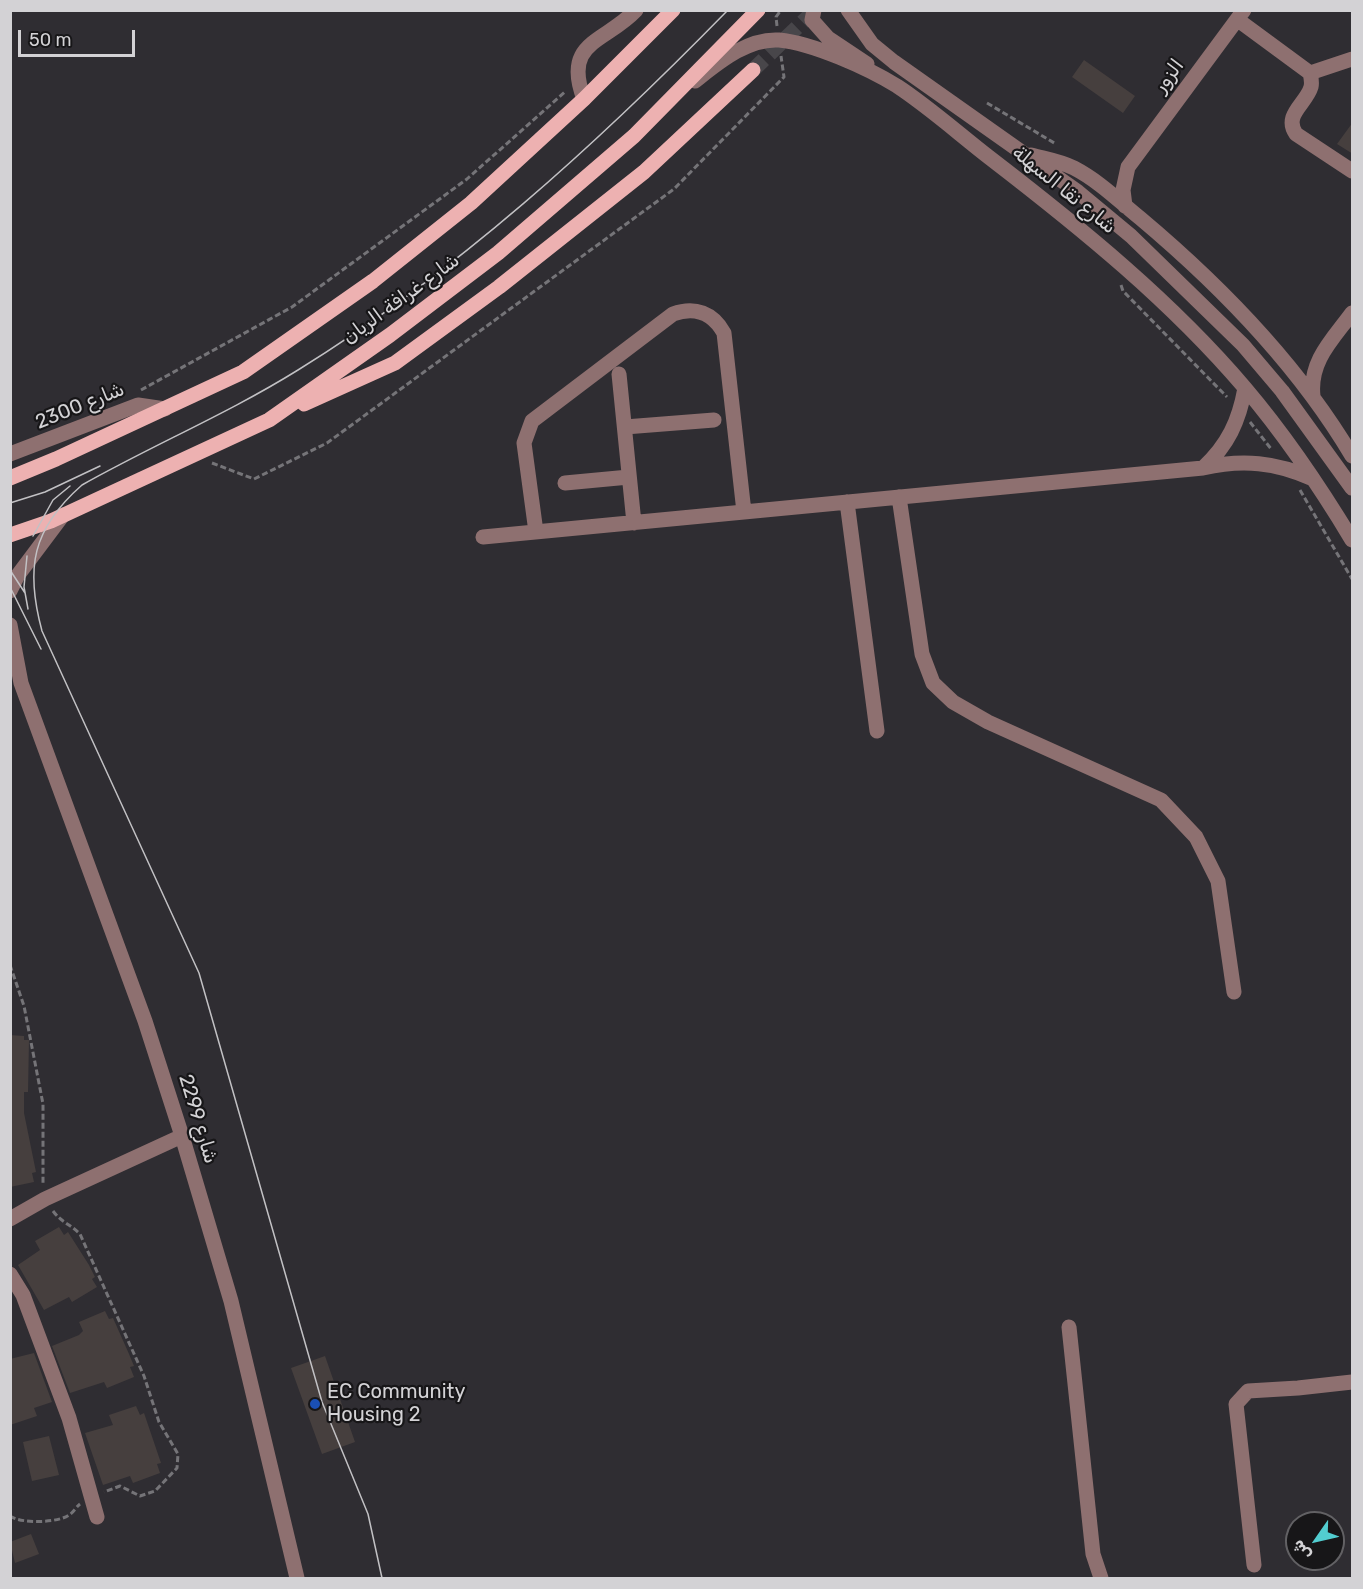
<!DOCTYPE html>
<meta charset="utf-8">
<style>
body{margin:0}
#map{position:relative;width:1363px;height:1589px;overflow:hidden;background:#2f2d32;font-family:Rubik,Cairo,sans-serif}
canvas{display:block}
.frame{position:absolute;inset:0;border:12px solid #d3d2d5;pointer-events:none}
.north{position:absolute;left:1285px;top:1511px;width:60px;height:60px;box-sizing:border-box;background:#171618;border:2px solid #626164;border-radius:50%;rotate:236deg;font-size:16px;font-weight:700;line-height:24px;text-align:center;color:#d3d2d5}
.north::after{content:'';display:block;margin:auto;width:21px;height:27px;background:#52cdd0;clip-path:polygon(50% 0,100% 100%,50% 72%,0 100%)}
.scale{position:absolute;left:18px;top:30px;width:117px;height:27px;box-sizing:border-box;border:3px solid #d3d2d5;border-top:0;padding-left:8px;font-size:18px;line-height:21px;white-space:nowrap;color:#d3d2d5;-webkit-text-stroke:4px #171618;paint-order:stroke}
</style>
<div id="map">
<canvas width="1363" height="1589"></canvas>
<div class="frame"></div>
<div class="north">ش</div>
<div class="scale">50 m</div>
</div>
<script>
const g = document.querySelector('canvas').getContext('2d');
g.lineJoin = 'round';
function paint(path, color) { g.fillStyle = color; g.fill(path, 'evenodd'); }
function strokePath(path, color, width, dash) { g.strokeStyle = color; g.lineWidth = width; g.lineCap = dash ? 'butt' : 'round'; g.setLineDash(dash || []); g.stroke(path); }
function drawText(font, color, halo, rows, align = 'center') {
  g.font = font + ' Rubik,Cairo,sans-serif'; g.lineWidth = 4.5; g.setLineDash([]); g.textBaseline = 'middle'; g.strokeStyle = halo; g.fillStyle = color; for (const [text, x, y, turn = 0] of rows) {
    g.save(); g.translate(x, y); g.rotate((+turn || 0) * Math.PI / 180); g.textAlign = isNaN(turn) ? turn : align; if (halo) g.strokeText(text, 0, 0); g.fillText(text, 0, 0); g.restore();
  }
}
paint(new Path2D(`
 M1084,60L1135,96L1123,113L1072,77Z
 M1353,122V154L1337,144Z
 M10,1035L24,1036V1040H29L28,1092H24V1113L36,1172L32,1173L34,1182L10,1187Z
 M59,1227L64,1235L68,1232L89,1265L95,1277L92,1279L97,1287L72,1302L69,1297L44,1310L18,1265L40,1250L35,1241Z
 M105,1311L109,1319L113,1318L129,1354L134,1366L130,1367L134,1377L107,1388L104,1382L70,1393L52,1346L79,1335L83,1331L79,1322Z
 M34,1353L52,1402L34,1408L37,1416L10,1425V1359Z
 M325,1356L355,1442L322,1454L291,1368Z
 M136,1406L140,1415L144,1413L161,1463L157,1464L160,1473L133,1483L130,1476L103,1485L85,1433L113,1425L109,1415Z
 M49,1436L59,1475L32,1481L23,1442Z
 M31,1534L39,1554L15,1563L10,1542Z`), '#463f3e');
strokePath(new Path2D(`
 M753,70L815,10`), '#48464a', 15, [15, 8]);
strokePath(new Path2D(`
 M777,26L776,17L781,10
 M987,103L1056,144
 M1121,285L1123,291L1227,397
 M141,390L292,307L467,179L566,91
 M1250,422L1272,450
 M212,463L254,479L327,443L674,189L784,77L781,56
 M1300,490L1352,579
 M10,965L24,1006L43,1104V1185
 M53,1211C61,1222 70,1224 80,1234L144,1376L159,1422L178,1454L177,1468L155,1491L140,1496L120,1486L104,1492
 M10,1516C21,1524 58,1523 69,1515C73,1513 76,1507 80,1504`), '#757478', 3, [6, 3]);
strokePath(new Path2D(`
 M814,10L812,20L828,38L867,64
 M848,10L872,44L894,62L1078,192L1131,236L1243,345L1282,391L1352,488
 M1238,20L1310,73C1311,77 1312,83 1311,87C1306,104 1283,115 1296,134L1352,171
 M1310,73L1352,59
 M695,81C718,63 747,38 779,40C812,43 868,68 897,86C929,107 959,134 990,158C1081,228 1171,301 1245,388C1285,435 1320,487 1352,540
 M584,99C562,41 605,43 636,10
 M1031,155C1046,159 1060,161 1074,168C1099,181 1119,201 1140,218C1221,286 1298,365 1352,456
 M1125,206L1123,190L1128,167L1244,10
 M619,374L634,523
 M1313,396C1309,361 1333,339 1352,313
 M625,427L714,420
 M10,454L138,405L165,409
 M1203,468C1228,445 1239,421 1245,388
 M565,483L629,477
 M899,497L922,654L933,683L953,702L988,722L1161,800L1196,837L1218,881L1234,992
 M847,502L877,731
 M536,532L524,443L532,421L673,314C695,306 713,313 724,333L744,512
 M483,537L1203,468C1242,459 1276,462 1313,479
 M10,591L18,575L63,515
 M10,625L21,683L145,1021L182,1136L231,1301L297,1578
 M10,1219L45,1199L182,1136
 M10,1274L23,1295L69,1418L97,1517
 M1069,1327L1093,1554L1101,1578
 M1254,1565L1236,1404L1248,1391L1298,1388L1352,1382`), '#8e7070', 15);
strokePath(new Path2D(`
 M304,404L395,363L499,287L644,172L753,70
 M10,478L56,459L243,372L373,281L471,203L584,99L673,10
 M10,535L51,521L269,420L390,335L498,253L634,136L758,10`), '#edb1b1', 15);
strokePath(new Path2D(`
 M10,503L45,492L100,466
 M33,536L53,500L70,486
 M27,556L24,587L28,609
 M10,570L25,593
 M10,587L41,649
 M382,1578L368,1514L322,1402L199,973L42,631C25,568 32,529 82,485C153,445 229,413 298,370C458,271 597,144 728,10`), '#c2c1c4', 1.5);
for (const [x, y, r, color] of [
 [315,1404,6,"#1a4fb4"]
]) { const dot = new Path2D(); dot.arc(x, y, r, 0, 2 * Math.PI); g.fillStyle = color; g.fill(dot); strokePath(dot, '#171618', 2); }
drawText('20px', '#d3d2d5', '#171618', [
 ["الزور",1169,76,-53],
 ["شارع نقا السهلة",1064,190,39],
 ["شارع غرافة الريان",401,299,-36],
 ["شارع 2300",80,406,-22],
 ["شارع 2299",198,1119,73]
]);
drawText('20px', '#d3d2d5', '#171618', [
 ["EC Community",327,1392],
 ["Housing 2",327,1415]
], 'left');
</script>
